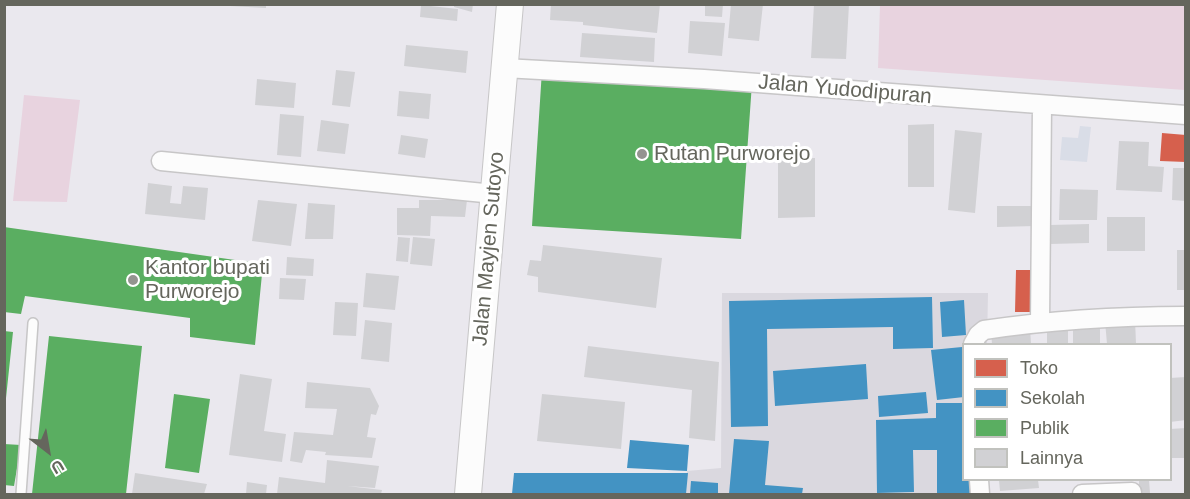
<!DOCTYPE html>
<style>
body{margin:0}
#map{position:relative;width:1190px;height:499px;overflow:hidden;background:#eae8ee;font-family:Arial,sans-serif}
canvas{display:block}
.frame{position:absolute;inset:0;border:6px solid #65665d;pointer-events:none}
.legend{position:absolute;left:962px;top:343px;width:210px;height:138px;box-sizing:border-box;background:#fff;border:2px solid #c1c2be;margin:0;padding:8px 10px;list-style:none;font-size:18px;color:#65665d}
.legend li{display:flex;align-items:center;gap:12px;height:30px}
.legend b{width:30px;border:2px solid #c1c2be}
.north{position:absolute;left:18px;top:421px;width:60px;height:60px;-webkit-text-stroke:4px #fff;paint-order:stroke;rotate:149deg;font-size:16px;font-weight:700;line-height:24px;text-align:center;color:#65665d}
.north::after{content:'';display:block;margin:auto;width:21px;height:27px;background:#65665d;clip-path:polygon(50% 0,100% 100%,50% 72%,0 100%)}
</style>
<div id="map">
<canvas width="1190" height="499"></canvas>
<div class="frame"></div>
<ul class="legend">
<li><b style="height:16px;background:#d6604d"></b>Toko</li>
<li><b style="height:16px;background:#4393c3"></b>Sekolah</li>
<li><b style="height:16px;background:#5aae61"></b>Publik</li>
<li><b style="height:16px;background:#d1d1d4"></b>Lainnya</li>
</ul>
<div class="north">U</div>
</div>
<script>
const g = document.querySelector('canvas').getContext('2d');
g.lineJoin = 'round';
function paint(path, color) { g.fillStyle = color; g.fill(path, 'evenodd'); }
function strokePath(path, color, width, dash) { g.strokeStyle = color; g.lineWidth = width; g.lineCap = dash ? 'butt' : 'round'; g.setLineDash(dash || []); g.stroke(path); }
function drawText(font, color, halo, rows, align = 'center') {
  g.font = font + ' Arial,sans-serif'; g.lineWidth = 6; g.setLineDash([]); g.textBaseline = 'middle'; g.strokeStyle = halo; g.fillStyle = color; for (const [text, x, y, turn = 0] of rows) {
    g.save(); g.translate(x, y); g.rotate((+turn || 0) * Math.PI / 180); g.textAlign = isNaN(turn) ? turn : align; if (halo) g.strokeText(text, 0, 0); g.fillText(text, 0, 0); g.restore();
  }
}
paint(new Path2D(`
 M722,293H988L987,344H964V480H987V494H686L687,471L721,468Z`), '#dad8df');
paint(new Path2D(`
 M1080,126L1091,127L1087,162L1060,160L1062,137L1078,138Z`), '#d9dde7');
paint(new Path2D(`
 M880,5H1185V90L878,68Z
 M24,95L80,100L67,202L13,201Z`), '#e8d3df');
paint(new Path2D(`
 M1162,133L1186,135V162L1160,161Z
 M1016,270H1037L1036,312H1015Z`), '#d6604d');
paint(new Path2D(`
 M932,297L933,348L893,349V327L767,329L768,426L731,427L729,301Z
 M964,300L966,335L942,337L940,302Z
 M962,347L964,397L937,400L931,350Z
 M866,364L868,399L775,406L773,371Z
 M926,392L928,413L879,417L878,396Z
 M936,403H964V480H972L973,494H937V450H913L914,492L877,493L876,420L936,418Z
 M734,439L769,441L765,485L803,488L802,494H729Z
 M630,440L689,445L687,471L627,468Z
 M514,473H688L686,494H512Z
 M691,481L718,483V494H690Z`), '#4393c3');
paint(new Path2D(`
 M542,70L752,83L741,239L532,226Z
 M4,227L263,264L255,345L190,337V318L25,296L21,314L4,312Z
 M4,331L13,332L6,398H4Z
 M49,336L142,346L126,494H32Z
 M174,394L210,399L199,473L165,468Z
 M4,444L21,445L14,486L4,485Z`), '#5aae61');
paint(new Path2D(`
 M230,4H266V8L230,6Z
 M454,4H473L472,12L454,7Z
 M551,4H660L657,33L583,25V22L550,20Z
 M705,4H723L722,17L705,16Z
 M731,4H763L759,41L728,38Z
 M814,4H849L846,59L811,58Z
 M421,5L458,9L457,21L420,17Z
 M690,21L725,23L722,56L688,53Z
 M582,33L655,38L654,62L580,57Z
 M406,45L468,51L466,73L404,66Z
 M336,70L355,72L350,107L332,105Z
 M257,79L296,83L294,108L255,105Z
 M399,91L431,94L429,119L397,116Z
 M280,114L304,116L301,157L277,155Z
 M321,120L349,124L345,154L317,151Z
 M934,124V187H908V125Z
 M955,130L982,133L975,213L948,210Z
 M401,135L428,139L425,158L398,154Z
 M1119,141L1149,142L1148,166L1164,167L1162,192L1116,190Z
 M815,158V217L778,218V159Z
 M1173,168H1186V201L1172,200Z
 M148,183L172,186L170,203L181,204L183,186L208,188L205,220L145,214Z
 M1060,189L1098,190L1097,220H1059Z
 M258,200L297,204L291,246L252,241Z
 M419,200H467L465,217L431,216L430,236L397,235V208H419Z
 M308,203L335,205L333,239H305Z
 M997,206H1035V226L997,227Z
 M1107,217H1145V251H1107Z
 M1089,224V243L1050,244V225Z
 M398,237L410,238L408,262L396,261Z
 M413,237L435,239L432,266L410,264Z
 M543,245L662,258L656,308L538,292V277L527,275L530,260L541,261Z
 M1177,250H1186V290H1177Z
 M287,257L314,259L313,276L286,275Z
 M366,273L399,276L395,310L363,307Z
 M280,278L306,279L304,300L279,299Z
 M335,302L358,303L356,336L333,335Z
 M1135,319L1136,344H1107L1105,321Z
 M365,320L392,323L389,362L361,359Z
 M1073,322H1100V344H1073Z
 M1068,326V344H1047V327Z
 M1030,328L1031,344H992L991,331Z
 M588,346L719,362L715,441L689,438L692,390L584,377Z
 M240,374L272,379L264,431L286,434L282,462L229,455Z
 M1186,377V420L1170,422V378Z
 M307,382L370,388L379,406L376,415L371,414L367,437L376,438L372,458L325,455L326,452L306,450L302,463L290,461L294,432L333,435L337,409L305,408Z
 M542,394L625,402L621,449L537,441Z
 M1186,428V458H1170V429Z
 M327,460L379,466L375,488L347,486L382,490L381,494H277L279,477L325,483Z
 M135,473L207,484L204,494H132Z
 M999,480H1038L1039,488L1000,491Z
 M1139,480H1149L1150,493H1139Z
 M247,482L267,485L266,494H246Z`), '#d1d1d4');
const service = new Path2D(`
 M21,494L33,323`);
const minor = new Path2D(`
 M504,68L704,79L1186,115
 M161,161L494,194
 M1040,322L1042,106
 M973,344L978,335L984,330C1051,320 1118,316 1186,316
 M979,480L980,494
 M1082,494L1132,492`);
const secondary = new Path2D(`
 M468,494L510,4`);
strokePath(service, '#c7c6c7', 12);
strokePath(minor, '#c7c6c7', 21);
strokePath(secondary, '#c7c6c7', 28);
strokePath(service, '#fcfcfc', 9);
strokePath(minor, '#fcfcfc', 18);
strokePath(secondary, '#fcfcfc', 26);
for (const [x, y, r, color] of [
 [642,154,6,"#949490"],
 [133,280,6,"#949490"]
]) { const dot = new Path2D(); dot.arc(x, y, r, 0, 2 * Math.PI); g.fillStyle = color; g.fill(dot); strokePath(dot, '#fff', 2); }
drawText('21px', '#65665d', '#fff', [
 ["Jalan Yudodipuran",845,90,5],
 ["Jalan Mayjen Sutoyo",489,249,-85]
]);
drawText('21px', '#65665d', '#fff', [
 ["Rutan Purworejo",654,154],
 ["Kantor bupati",145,268],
 ["Purworejo",145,292]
], 'left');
</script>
